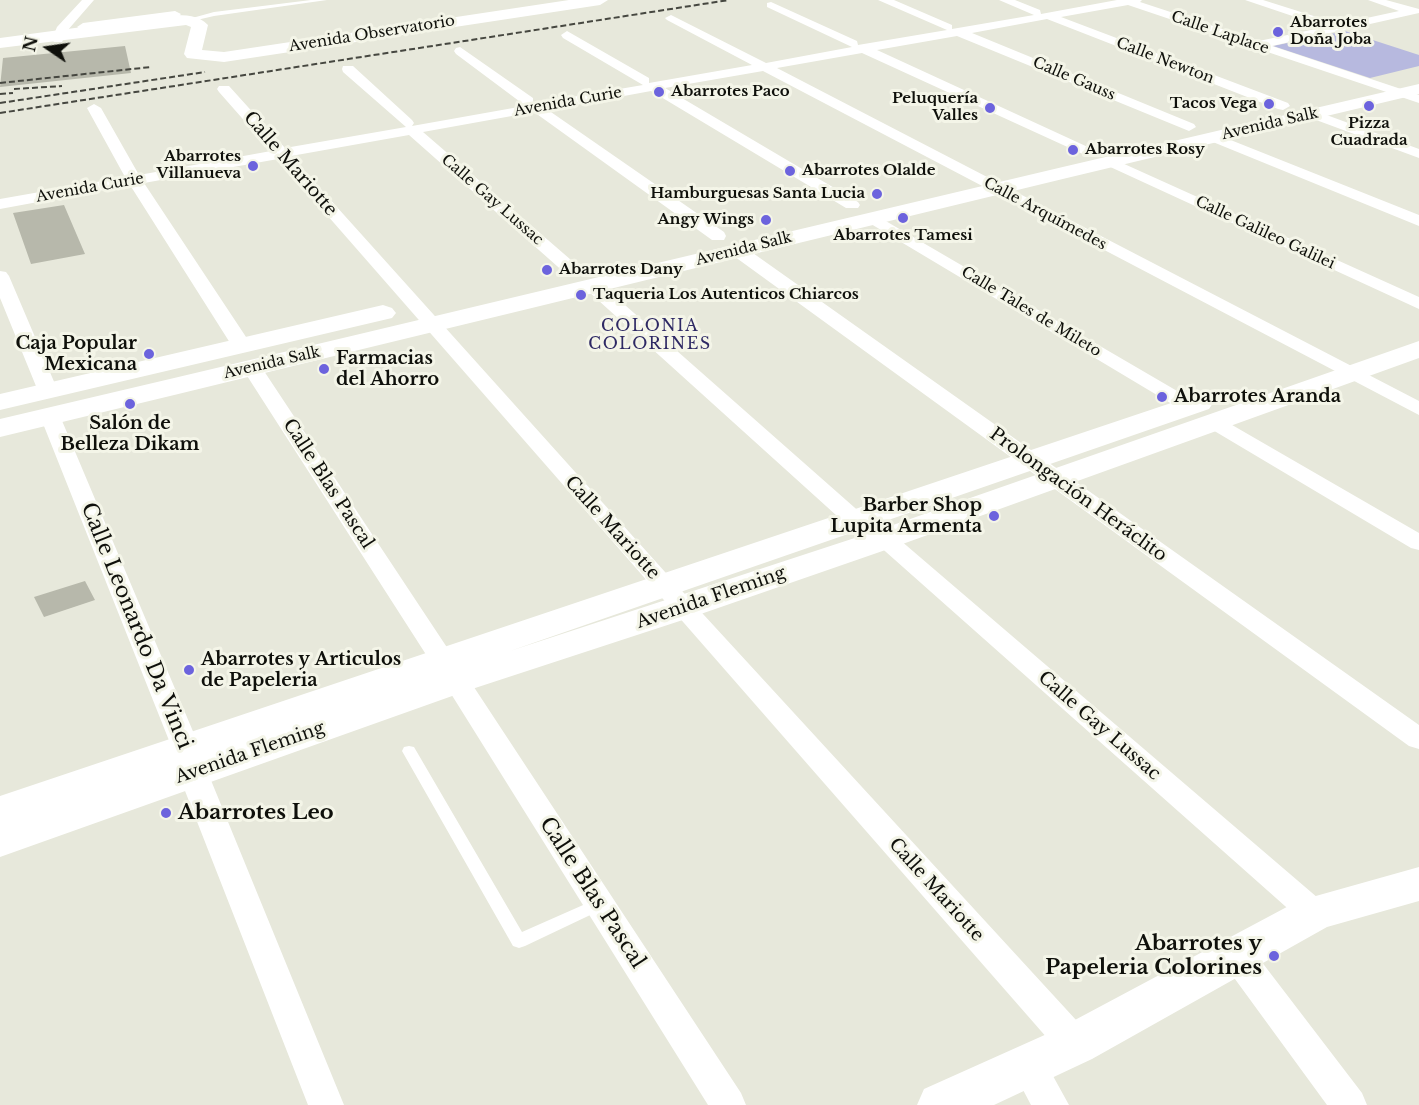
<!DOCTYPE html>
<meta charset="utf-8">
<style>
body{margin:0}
#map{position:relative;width:1419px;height:1105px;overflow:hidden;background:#e7e8db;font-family:"Libre Baskerville",serif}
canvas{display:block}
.north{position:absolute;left:18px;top:18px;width:60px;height:60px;-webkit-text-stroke:4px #f4f5e8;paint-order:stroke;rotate:283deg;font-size:16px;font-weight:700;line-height:24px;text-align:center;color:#0f100b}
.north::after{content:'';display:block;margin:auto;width:21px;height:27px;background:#0f100b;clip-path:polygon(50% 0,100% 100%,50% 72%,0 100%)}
</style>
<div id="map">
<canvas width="1419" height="1105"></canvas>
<div class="north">N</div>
</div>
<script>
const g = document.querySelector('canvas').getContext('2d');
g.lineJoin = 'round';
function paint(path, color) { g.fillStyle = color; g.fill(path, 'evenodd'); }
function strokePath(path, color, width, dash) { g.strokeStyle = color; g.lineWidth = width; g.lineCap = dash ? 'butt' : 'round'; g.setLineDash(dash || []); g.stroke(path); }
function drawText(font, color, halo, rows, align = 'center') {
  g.font = font + ' "Libre Baskerville",serif'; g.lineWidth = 6; g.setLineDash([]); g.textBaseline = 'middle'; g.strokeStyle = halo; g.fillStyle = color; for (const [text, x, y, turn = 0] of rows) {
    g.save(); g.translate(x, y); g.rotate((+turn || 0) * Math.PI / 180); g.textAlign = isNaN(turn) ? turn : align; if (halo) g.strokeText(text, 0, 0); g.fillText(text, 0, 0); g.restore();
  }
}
paint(new Path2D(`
 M1345,31L1419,55V66L1370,78L1273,46Z`), '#b7b9df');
paint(new Path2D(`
 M125,46L131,73L0,87L3,58Z
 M64,205L85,254L31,264L13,213Z
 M85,581L95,600L44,617L34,597Z`), '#b7b8ab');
paint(new Path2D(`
 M311,0H327L214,16L188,22L185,20L214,12Z
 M409,746L414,747L522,932L599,898L605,900L607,904L605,908L525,946L519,948L513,946L402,751L404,747Z`), '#fff');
paint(new Path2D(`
 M82,0H94L67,31L62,42H54L52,39L57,27Z
 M878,0H894L952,25V29L1034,15L999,0H1015L1040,10L1041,14L1117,0H1142L1140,2L1259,41L1325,27L1245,0H1263L1339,24L1399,11L1368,0H1386L1419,9V13L1272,46L1419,95V103L1128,5L1061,17L1288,103L1290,106L1283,110L1278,109L1047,19L972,33L1194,124L1196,127L1189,131L957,36L877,50L1090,148L1092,151L1090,154L1085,155L862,53L777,68L1419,401V415L763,71L665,88L858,202L860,205L858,208H846L651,91L548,110L724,232L726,236L724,240H712L534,112L423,132L578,266L581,270L578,274H566L409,135L291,156L692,602L1088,1033L1093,1044L1088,1055L1075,1059L1062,1055L278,159L144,183L252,346L249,350H235L232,346L130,185L0,209V199L125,177L87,108L94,104L101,108L139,175L271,151L219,92L217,89L219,86H229L285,148L406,127L343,72L342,69L343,66H353L412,120L414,123L412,126L530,105L523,104L456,54L454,51L456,48L460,47L533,98V103H537L643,85L563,38L561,35L567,31L649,78V83L752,65L667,20L665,18L671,15L766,63L852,47L767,7V3L771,2L857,41L858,45L947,30Z
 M175,11L181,14L179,16L83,31L77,27L83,23Z
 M1313,110L1419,149V158L1308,117L1306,114Z
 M1213,133L1419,215V226L1208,140L1206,137Z
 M1111,158L1419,297V309L1106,165L1104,162Z
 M872,213L1196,402L1199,406L1196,410L1189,412L1182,410L866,221L864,218L866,215Z
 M737,245L743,246L1419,725V749L1409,746L731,254L729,250L731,246Z
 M0,271L6,272L9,276L58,391L55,395H41L38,391L0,298Z
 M594,282L600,283L863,515L867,520L863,525L855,527L847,525L588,291L585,287L588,283Z
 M252,362L259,364L262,368L452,655L456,661L452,667L443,670L434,667L242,368L245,364Z
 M50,410L57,412L60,416L200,748L208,773L344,1105H308L178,773L172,748L40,416L43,412Z
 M1213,416L1220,418L1419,533V550L1411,548L1206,426L1203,422L1206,418Z
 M885,532L893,534L1325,904L1330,913L1325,922L1314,926L1303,922L877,544L873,539L877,534Z
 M456,672L466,675L741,1093L746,1105H708L443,681L446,675Z
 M1236,940L1248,944L1362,1093L1367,1105H1327L1224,964L1219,954L1224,944Z
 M1029,1051L1042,1056L1069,1105H1031L1011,1067L1016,1056Z`), '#fff');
paint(new Path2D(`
 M569,0H608L600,5L224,62L187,58L184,54L191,27L186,25L0,48V38L172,15C185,15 199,15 208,25L202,50L224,52Z
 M1419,84V94C945,206 473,323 0,437V419C473,308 945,193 1419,84Z
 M383,305L392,308L396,313L392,318L0,410V394Z
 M1419,341V358L897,546L695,616L469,690L0,857V796L1189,397L1199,395L1209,397L1213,403L1209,409L510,651L873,532Z
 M1419,867V901L1327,927L1092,1059L994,1105H917L924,1089L1058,1029L1298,901Z`), '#fff');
strokePath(new Path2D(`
 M0,83L151,67
 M14,89L62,86
 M0,94L13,93
 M0,103L205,72
 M0,113L729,0`), '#464740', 2, [6, 3]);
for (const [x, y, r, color] of [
 [1278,32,6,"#6c63dd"],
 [659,92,6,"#6c63dd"],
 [1269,104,6,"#6c63dd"],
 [1369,106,6,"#6c63dd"],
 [990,108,6,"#6c63dd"],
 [1073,150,6,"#6c63dd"],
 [253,166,6,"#6c63dd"],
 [790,171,6,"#6c63dd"],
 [877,194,6,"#6c63dd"],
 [903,218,6,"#6c63dd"],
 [766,220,6,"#6c63dd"],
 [547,270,6,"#6c63dd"],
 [581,295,6,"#6c63dd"],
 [149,354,6,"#6c63dd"],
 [324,369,6,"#6c63dd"],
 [1162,397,6,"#6c63dd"],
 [130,404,6,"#6c63dd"],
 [994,516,6,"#6c63dd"],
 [189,670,6,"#6c63dd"],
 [166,813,6,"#6c63dd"],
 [1274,956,6,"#6c63dd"]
]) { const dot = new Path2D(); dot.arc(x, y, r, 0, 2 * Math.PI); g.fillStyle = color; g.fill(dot); strokePath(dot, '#f4f5e8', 2); }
drawText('bold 15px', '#0f100b', '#f4f5e8', [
 ["Abarrotes",1290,23],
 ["Doña Joba",1290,40],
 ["Abarrotes Paco",671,92],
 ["Peluquería",978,99,"right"],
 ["Valles",978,116,"right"],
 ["Tacos Vega",1257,104,"right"],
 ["Pizza",1369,124,"center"],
 ["Cuadrada",1369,141,"center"],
 ["Abarrotes Rosy",1085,150],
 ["Abarrotes",241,157,"right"],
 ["Villanueva",241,174,"right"],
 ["Abarrotes Olalde",802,171],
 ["Hamburguesas Santa Lucia",865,194,"right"],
 ["Angy Wings",754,220,"right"],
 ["Abarrotes Tamesi",903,236,"center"],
 ["Abarrotes Dany",559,270],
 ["Taqueria Los Autenticos Chiarcos",593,295]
], 'left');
drawText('15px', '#0f100b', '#f4f5e8', [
 ["Calle Laplace",1220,33,19],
 ["Avenida Observatorio",372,34,-9],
 ["Calle Newton",1165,61,21],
 ["Calle Gauss",1074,79,23],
 ["Avenida Curie",568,102,-10],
 ["Avenida Salk",1270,124,-13],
 ["Avenida Curie",90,188,-10],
 ["Calle Gay Lussac",492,200,41],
 ["Calle Arquímedes",1045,214,28],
 ["Calle Galileo Galilei",1265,233,25],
 ["Avenida Salk",744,249,-14],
 ["Calle Tales de Mileto",1031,312,31],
 ["Avenida Salk",272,363,-13]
]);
g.letterSpacing = '1.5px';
drawText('16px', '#2e2964', '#f4f5e8', [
 ["COLONIA",650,326],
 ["COLORINES",650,344]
]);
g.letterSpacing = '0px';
drawText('18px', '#0f100b', '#f4f5e8', [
 ["Calle Mariotte",290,164,49],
 ["Calle Blas Pascal",328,484,57],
 ["Prolongación Heráclito",1078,495,36],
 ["Calle Mariotte",612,528,48],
 ["Avenida Fleming",711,598,-19],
 ["Calle Gay Lussac",1099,726,41],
 ["Avenida Fleming",250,753,-19],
 ["Calle Mariotte",936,890,48]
]);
drawText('bold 18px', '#0f100b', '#f4f5e8', [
 ["Caja Popular",137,344,"right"],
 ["Mexicana",137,365,"right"],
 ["Farmacias",336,359],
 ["del Ahorro",336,380],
 ["Abarrotes Aranda",1174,397],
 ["Salón de",130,424,"center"],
 ["Belleza Dikam",130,445,"center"],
 ["Barber Shop",982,506,"right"],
 ["Lupita Armenta",982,527,"right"],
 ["Abarrotes y Articulos",201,660],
 ["de Papeleria",201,681]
], 'left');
drawText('21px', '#0f100b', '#f4f5e8', [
 ["Calle Leonardo Da Vinci",136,626,68],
 ["Calle Blas Pascal",592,893,57]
]);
drawText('bold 21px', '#0f100b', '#f4f5e8', [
 ["Abarrotes Leo",178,813],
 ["Abarrotes y",1262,944,"right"],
 ["Papeleria Colorines",1262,968,"right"]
], 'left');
</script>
